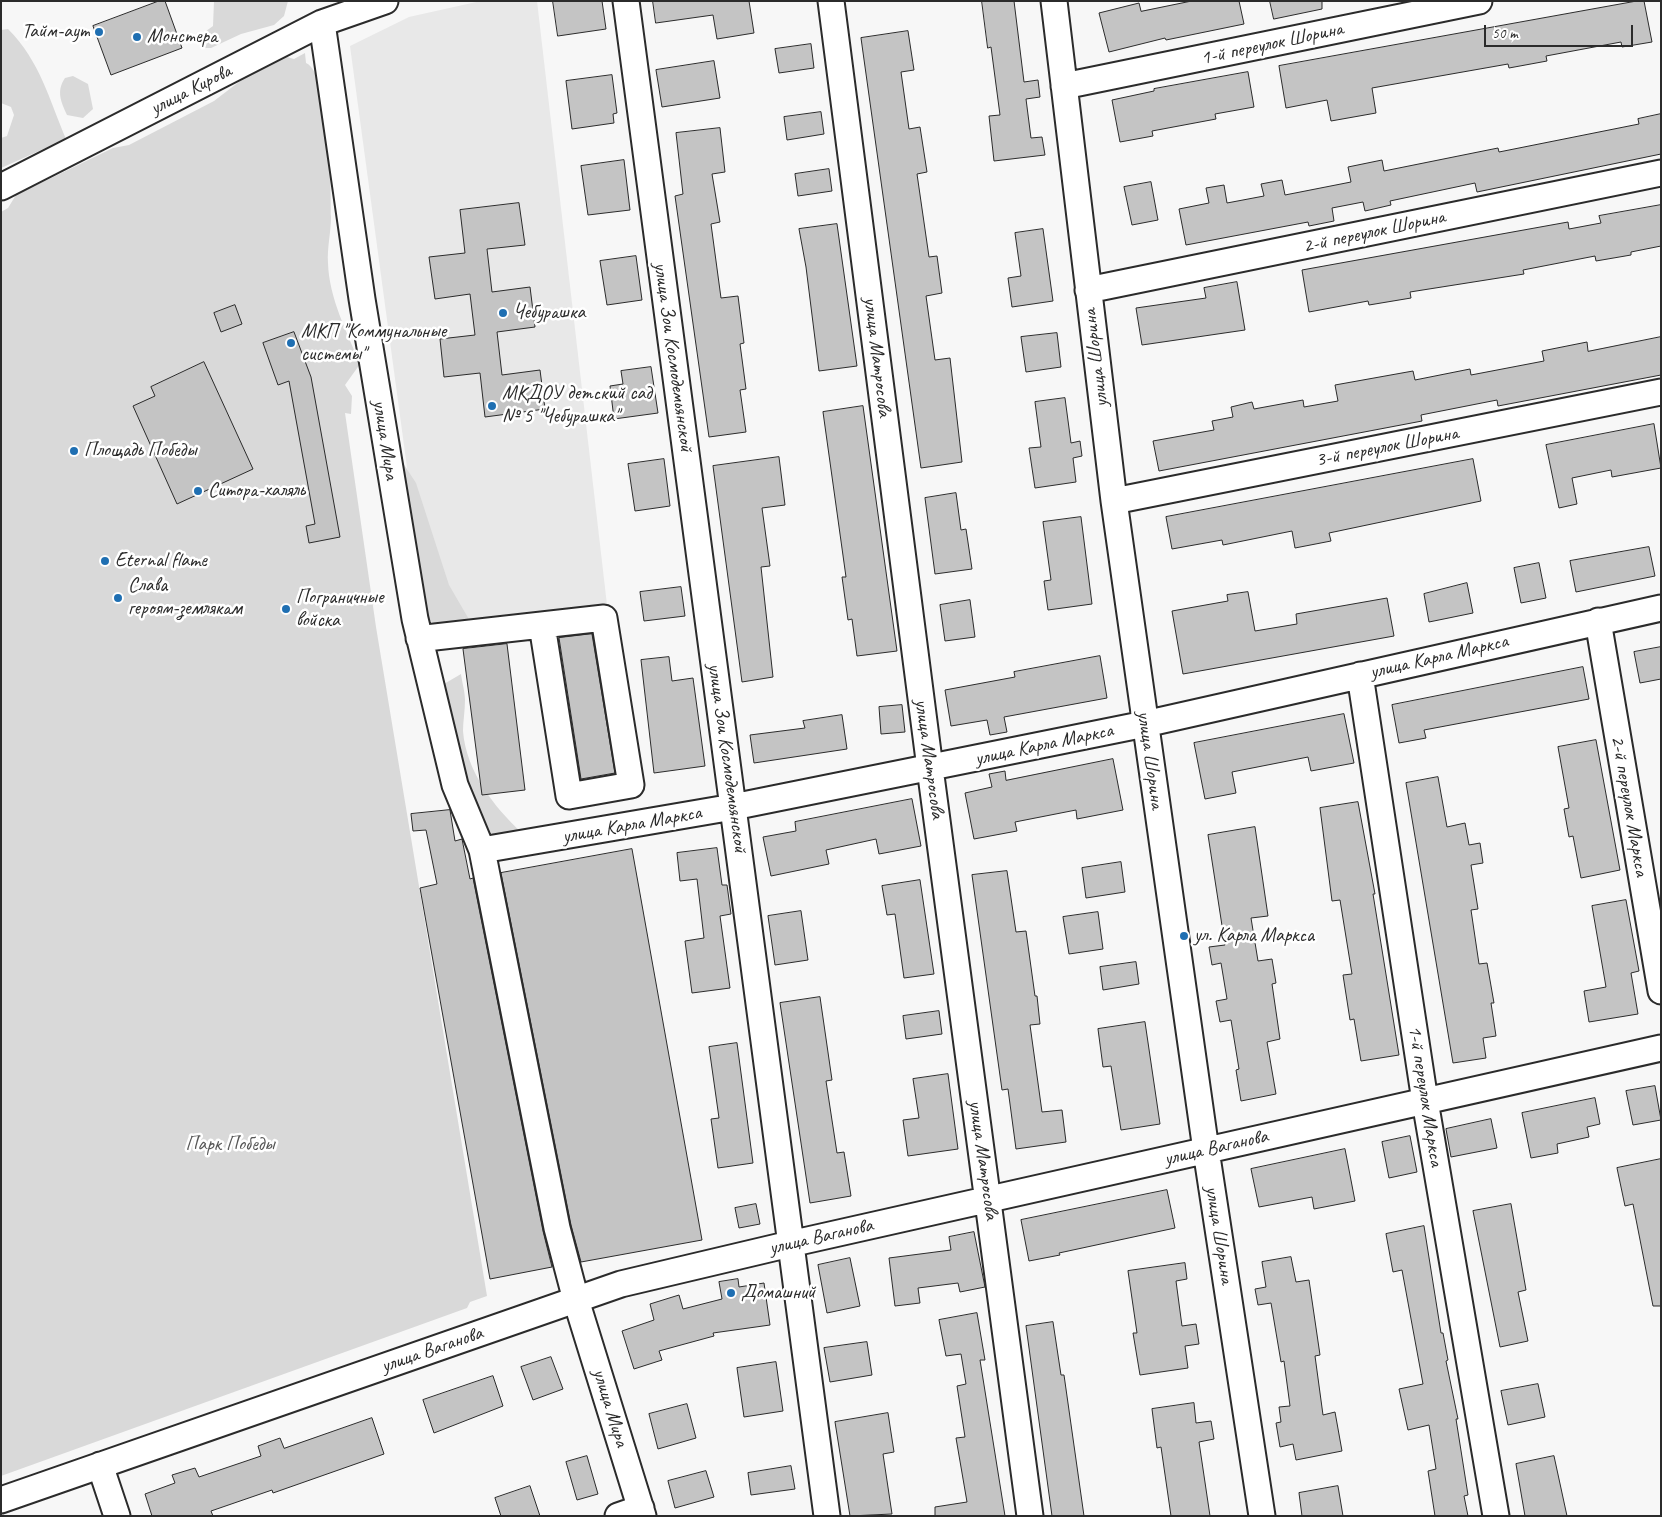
<!DOCTYPE html>
<meta charset="utf-8">
<style>
body{margin:0}
#map{position:relative;width:1662px;height:1517px;overflow:hidden;background:#f7f7f7;font-family:Caveat,sans-serif}
canvas{display:block}
.frame{position:absolute;inset:0;border:2px solid #2b2b2b;pointer-events:none}
.scale{position:absolute;left:1484px;top:25px;width:149px;height:22px;box-sizing:border-box;border:2px solid #2b2b2b;border-top:0;padding-left:6px;font-size:15px;line-height:18px;white-space:nowrap;color:#2b2b2b;-webkit-text-stroke:4px #fff;paint-order:stroke}
</style>
<div id="map">
<canvas width="1662" height="1517"></canvas>
<div class="frame"></div>
<div class="scale">50 m</div>
</div>
<script>
const g = document.querySelector('canvas').getContext('2d');
g.lineJoin = 'round';
function paint(path, color) { g.fillStyle = color; g.fill(path, 'evenodd'); }
function strokePath(path, color, width, dash) { g.strokeStyle = color; g.lineWidth = width; g.lineCap = dash ? 'butt' : 'round'; g.setLineDash(dash || []); g.stroke(path); }
function drawText(font, color, halo, rows, align = 'center') {
  g.font = font + ' Caveat,sans-serif'; g.lineWidth = 5; g.setLineDash([]); g.textBaseline = 'middle'; g.strokeStyle = halo; g.fillStyle = color; for (const [text, x, y, turn = 0] of rows) {
    g.save(); g.translate(x, y); g.rotate((+turn || 0) * Math.PI / 180); g.textAlign = isNaN(turn) ? turn : align; if (halo) g.strokeText(text, 0, 0); g.fillText(text, 0, 0); g.restore();
  }
}
paint(new Path2D(`
 M481,1H537L607,605L429,630L350,46L409,17Z`), '#e8e8e8');
paint(new Path2D(`
 M214,1H288L284,16L274,25L241,34L211,48H204L198,41L202,34L213,26Z
 M8,29C40,61 49,99 66,139L1,168V138L7,136L14,115L11,107L1,103V30Z
 M305,53L306,63C331,74 331,191 331,217C331,232 327,248 328,263C329,298 347,332 360,364L345,385L352,396L351,414L345,413L376,627L487,1296L470,1302L467,1308L1,1476V212L8,208L16,195L113,148L129,145L214,101L261,65L287,57L294,59Z
 M73,76L88,84L93,109L83,118L67,115C61,102 56,91 65,78Z
 M399,457L416,483L449,585L474,628L449,635L423,615Z
 M461,674C462,682 465,692 465,700C465,711 463,721 463,731C466,771 494,807 522,833L505,839L475,827L438,712L444,684Z`), '#d9d9d9');
const building = new Path2D(`
 M159,1H165L182,48L111,75L93,26Z
 M553,1H602L606,29L558,36Z
 M653,1H749L754,33L717,39L713,15L656,23Z
 M982,1H1014L1024,82L1038,80L1040,97L1026,99L1031,138L1042,137L1045,155L994,161L989,116L1000,115L991,47L988,48Z
 M1192,1H1239L1244,24L1166,40L1165,38L1109,52L1099,13L1139,3L1141,11Z
 M1270,1H1322V9L1274,19Z
 M1637,1H1644L1652,42L1622,47L1621,42L1546,56L1547,61L1509,68L1508,64L1372,88L1376,113L1331,121L1327,100L1286,108L1279,66Z
 M908,31L914,70L901,72L909,129L920,127L927,172L917,174L929,257L937,256L942,293L926,296L935,360L950,358L962,462L921,468L861,38Z
 M811,44L814,68L779,73L775,49Z
 M714,61L720,98L662,107L656,70Z
 M1248,72L1254,107L1215,114L1216,119L1152,131L1153,136L1120,142L1112,100L1154,91V89Z
 M612,75L617,113L613,114L614,123L572,129L566,81Z
 M821,112L824,134L787,140L784,117Z
 M1661,114V154L1477,192L1475,183L1390,201L1391,205L1365,211L1363,202L1332,208L1334,221L1309,226L1308,222L1186,245L1179,209L1209,203L1206,188L1224,185L1227,203L1264,196L1261,184L1282,180L1285,195L1351,182L1348,167L1382,160L1384,171L1498,148L1499,152L1639,124L1638,119Z
 M720,128L725,172L712,174L720,222L711,224L721,298L738,296L744,343L740,344L746,389L740,390L746,432L709,437L675,196L683,194L676,133Z
 M624,160L630,210L588,215L581,166Z
 M829,169L832,191L798,196L795,174Z
 M1151,182L1158,220L1132,225L1124,187Z
 M519,203L525,245L487,249L492,292L530,287L535,327L497,332L502,375L540,370L545,409L485,417L480,373L444,377L440,339L475,335L470,294L435,299L429,257L465,253L460,210Z
 M1661,205V246L1631,252V255L1596,261L1595,256L1523,270L1524,274L1410,292L1411,298L1369,305L1368,301L1309,312L1302,270L1568,222L1569,229L1601,223L1599,216Z
 M837,224L857,366L819,371L806,267L799,229Z
 M1043,229L1053,301L1012,307L1008,278L1021,276L1015,233Z
 M636,256L642,300L607,305L600,261Z
 M1237,282L1245,330L1142,345L1136,308L1206,298L1204,288Z
 M235,305L242,324L221,332L214,313Z
 M294,332L311,377L340,537L309,543L306,526L315,524L289,381L278,385L263,343Z
 M1057,333L1061,367L1026,372L1021,337Z
 M1661,337V375L1498,406L1497,400L1421,415L1422,421L1159,471L1153,441L1214,430L1212,421L1233,417L1231,407L1252,402L1254,409L1303,400L1304,407L1338,401L1335,385L1413,371L1415,380L1470,369L1471,375L1544,361L1542,351L1587,342L1588,351Z
 M204,362L253,469L177,504L133,406L155,396L151,387Z
 M651,367L658,413L614,419L610,386L623,384L621,371Z
 M1065,398L1071,443L1080,441L1082,456L1073,458L1076,482L1035,488L1029,448L1041,447L1035,402Z
 M863,406L897,651L857,656L852,619L848,620L842,577H846L823,412Z
 M1654,424L1661,468L1612,477L1611,470L1572,478L1577,504L1559,508L1546,445Z
 M779,457L785,505L762,508L770,566L761,567L773,677L742,682L713,466Z
 M664,459L670,506L635,511L628,464Z
 M1473,459L1481,501L1329,533L1331,541L1295,548L1292,531L1223,545L1222,540L1172,549L1166,517Z
 M956,493L961,530L966,529L972,569L935,574L925,498Z
 M1081,517L1092,604L1048,610L1044,581L1051,580L1043,522Z
 M1649,547L1655,576L1576,592L1570,561Z
 M1539,563L1546,598L1521,603L1514,568Z
 M1467,583L1473,613L1429,622L1424,594Z
 M681,587L685,616L644,621L640,592Z
 M1248,592L1255,631L1297,624L1296,614L1387,598L1394,636L1183,674L1172,611L1228,601L1227,595Z
 M970,600L975,637L945,641L940,605Z
 M592,634L615,773L581,779L559,638Z
 M507,644L525,790L482,795L463,649Z
 M1661,647V679L1640,683L1634,652Z
 M1100,656L1107,698L1004,717L1007,732L990,735L987,720L951,726L945,690L1015,677L1014,672Z
 M669,657L672,681L693,678L705,766L654,773L641,660Z
 M1583,667L1589,699L1424,730L1426,738L1399,743L1392,705Z
 M902,705L905,732L881,734L879,707Z
 M1344,714L1354,763L1311,771L1308,757L1232,772L1236,793L1205,799L1194,743Z
 M842,715L847,749L754,763L750,735L805,728L803,721Z
 M1596,740L1620,870L1581,878L1573,836L1569,837L1564,809L1569,808L1558,747Z
 M1113,759L1123,810L1077,819L1076,810L1015,822L1017,831L974,839L965,793L992,787L989,774L1005,771L1006,780Z
 M1438,777L1447,827L1465,823L1469,845L1480,843L1483,863L1471,865L1478,909L1471,910L1479,964L1487,963L1494,1003H1491L1496,1036L1483,1038L1486,1058L1453,1063L1406,783Z
 M912,799L921,846L879,854L876,839L826,850L829,864L771,876L763,837L796,831L795,822Z
 M1358,802L1375,894H1373L1399,1055L1361,1061L1354,1019L1350,1020L1343,975L1352,974L1340,900L1332,901L1320,808Z
 M450,810L455,841L462,839L470,879L473,878L543,1231L552,1267L490,1279L420,888L437,884L426,830L413,831L411,814Z
 M1255,827L1268,916L1251,918L1258,961L1272,959L1276,983L1272,984L1280,1039L1267,1042L1276,1094L1241,1101L1236,1070L1239,1069L1231,1020L1220,1022L1216,1001L1227,999L1221,963L1212,965L1209,947L1225,945L1208,835Z
 M717,848L722,885H727L731,914L720,916L730,988L692,993L685,941L704,938L697,879L680,881L677,853Z
 M632,849L702,1240L581,1262L571,1225L501,873Z
 M1121,862L1125,892L1086,898L1082,868Z
 M1007,871L1016,932L1026,931L1035,996H1037L1040,1024L1030,1025L1042,1112L1062,1110L1066,1142L1016,1149L1008,1089L1002,1090L972,875Z
 M920,880L934,974L904,978L895,914L887,915L882,886Z
 M1626,900L1639,971L1631,973L1638,1014L1589,1022L1584,991L1606,987L1592,906Z
 M801,911L808,960L775,965L768,916Z
 M1098,912L1103,949L1069,954L1063,917Z
 M1136,962L1139,984L1103,990L1100,967Z
 M820,997L832,1080L826,1081L837,1153L844,1152L851,1196L810,1203L780,1003Z
 M939,1011L942,1034L906,1039L903,1016Z
 M1145,1022L1160,1124L1121,1130L1111,1066L1103,1067L1098,1029Z
 M737,1043L753,1163L718,1168L711,1119L719,1118L709,1047Z
 M948,1074L958,1149L908,1156L903,1120L919,1118L913,1079Z
 M1655,1086L1661,1120L1633,1125L1626,1091Z
 M1595,1098L1600,1124L1587,1127L1589,1137L1557,1144L1558,1153L1531,1158L1522,1113Z
 M1491,1119L1497,1148L1451,1157L1446,1129Z
 M1410,1136L1417,1172L1389,1178L1382,1142Z
 M1345,1149L1355,1201L1314,1209L1312,1197L1259,1207L1251,1169Z
 M1661,1159V1306H1653L1633,1204L1625,1206L1617,1168Z
 M1167,1190L1175,1228L1059,1253L1060,1255L1029,1261L1021,1220Z
 M756,1204L760,1224L739,1228L735,1208Z
 M1511,1204L1526,1290L1518,1292L1528,1341L1500,1347L1473,1211Z
 M1424,1226L1441,1333H1443L1448,1360L1446,1361L1458,1419H1456L1468,1495L1464,1496L1468,1516H1435L1428,1471L1436,1469L1429,1425L1408,1430L1399,1389L1423,1384L1402,1270L1393,1272L1386,1234Z
 M974,1232L985,1287L960,1292L958,1283L918,1288L920,1303L895,1306L889,1258L951,1250L949,1237Z
 M1291,1257L1296,1282L1309,1280L1320,1355L1315,1356L1323,1415L1335,1412L1342,1451L1296,1460L1293,1444L1280,1447L1276,1423L1281,1422L1279,1407L1290,1406L1284,1361L1281,1362L1271,1303L1258,1305L1255,1289L1266,1287L1262,1262Z
 M850,1258L860,1306L827,1313L818,1265Z
 M1185,1263L1187,1279L1176,1281L1182,1326L1196,1324L1199,1344L1185,1346L1188,1368L1140,1375L1133,1333H1137L1128,1271Z
 M738,1279L739,1287L764,1283L770,1325L713,1333L714,1336L659,1351L662,1360L634,1369L622,1331L654,1320L650,1304L679,1295L683,1309L722,1299L719,1282Z
 M977,1313L985,1360H980L1005,1516H935V1507L967,1502L956,1438L965,1437L957,1386L966,1384L961,1354L946,1356L939,1320Z
 M1053,1322L1061,1375H1064L1084,1516H1052L1026,1326Z
 M867,1342L872,1375L830,1382L824,1348Z
 M551,1357L563,1389L533,1400L521,1367Z
 M776,1362L783,1411L744,1417L737,1368Z
 M493,1376L503,1406L434,1433L423,1400Z
 M1538,1384L1545,1417L1508,1425L1501,1391Z
 M1194,1403L1196,1423L1211,1421L1214,1439L1199,1442L1210,1516H1171L1161,1447L1157,1448L1152,1409Z
 M687,1404L696,1438L658,1449L649,1414Z
 M888,1413L894,1452L883,1454L892,1514L850,1516L835,1422Z
 M372,1418L384,1454L273,1493L272,1490L211,1511L213,1516H152L145,1494L175,1483L172,1475L195,1468L199,1477L261,1456L258,1446L280,1438L284,1448Z
 M587,1456L598,1494L577,1500L566,1462Z
 M1554,1456L1567,1516H1525L1516,1464Z
 M791,1466L795,1489L751,1495L748,1473Z
 M706,1471L714,1497L675,1508L668,1481Z
 M530,1486L540,1516H501L495,1498Z
 M1338,1486L1343,1516H1302L1299,1493Z`);
paint(building, '#c4c4c4');
strokePath(building, '#2b2b2b', 1);
const minor = new Path2D(`
 M626,1L827,1516
 M831,1L930,768L1030,1516
 M1054,1L1114,501L1206,1150L1262,1516
 M322,23L362,299L415,619L455,785L482,850L557,1228L576,1300L643,1516
 M1064,86L1479,1
 M1,187L322,23L385,1
 M1088,290L1661,173
 M1114,501L1661,392
 M1598,621L1661,991
 M419,638H426L604,618L631,785L569,796L542,625
 M1360,675L1425,1101L1496,1516
 M482,850L733,807L1145,724L1661,608
 M100,1465L117,1516
 M1,1500L621,1284L790,1244L1661,1048
 M618,1516L641,1508`);
strokePath(minor, '#2b2b2b', 29);
strokePath(minor, '#fff', 25);
for (const [x, y, r, color] of [
 [99,32,5,"#1f6fb2"],
 [137,37,5,"#1f6fb2"],
 [503,313,5,"#1f6fb2"],
 [291,343,5,"#1f6fb2"],
 [492,406,5,"#1f6fb2"],
 [74,451,5,"#1f6fb2"],
 [198,491,5,"#1f6fb2"],
 [105,561,5,"#1f6fb2"],
 [118,598,5,"#1f6fb2"],
 [286,609,5,"#1f6fb2"],
 [1184,936,5,"#1f6fb2"],
 [731,1293,5,"#1f6fb2"]
]) { const dot = new Path2D(); dot.arc(x, y, r, 0, 2 * Math.PI); g.fillStyle = color; g.fill(dot); strokePath(dot, '#fff', 2); }
drawText('20px', '#2b2b2b', '#fff', [
 ["Тайм-аут",89,32,"right"],
 ["Монстера",147,37],
 ["Чебурашка",513,313],
 ["МКП \"Коммунальные",301,332],
 ["системы\"",301,355],
 ["МКДОУ детский сад",502,394],
 ["№ 5 \"Чебурашка\"",502,417],
 ["Площадь Победы",84,451],
 ["Ситора-халяль",208,491],
 ["Eternal flame",115,561],
 ["Слава",128,586],
 ["героям-землякам",128,609],
 ["Пограничные",296,598],
 ["войска",296,621],
 ["ул. Карла Маркса",1194,936],
 ["Домашний",741,1293]
], 'left');
drawText('20px', '#2b2b2b', '#fff', [
 ["1-й переулок Шорина",1272,44,-12],
 ["улица Кирова",191,90,-27],
 ["2-й переулок Шорина",1374,232,-12],
 ["улица Зои Космодемьянской",673,357,82],
 ["улица Матросова",877,357,83],
 ["улица Шорина",1096,358,-97],
 ["улица Мира",385,440,81],
 ["3-й переулок Шорина",1387,447,-11],
 ["улица Карла Маркса",1439,657,-13],
 ["улица Карла Маркса",1044,745,-12],
 ["улица Зои Космодемьянской",727,758,82],
 ["улица Матросова",929,759,82],
 ["улица Шорина",1150,760,82],
 ["2-й переулок Маркса",1629,806,80],
 ["улица Карла Маркса",632,825,-10],
 ["1-й переулок Маркса",1425,1096,81],
 ["улица Ваганова",1216,1148,-13],
 ["улица Матросова",983,1160,82],
 ["улица Шорина",1219,1235,81],
 ["улица Ваганова",821,1237,-13],
 ["улица Ваганова",432,1350,-19],
 ["улица Мира",610,1408,73]
]);
drawText('20px', '#565656', '#fff', [
 ["Парк Победы",230,1145]
]);
</script>
